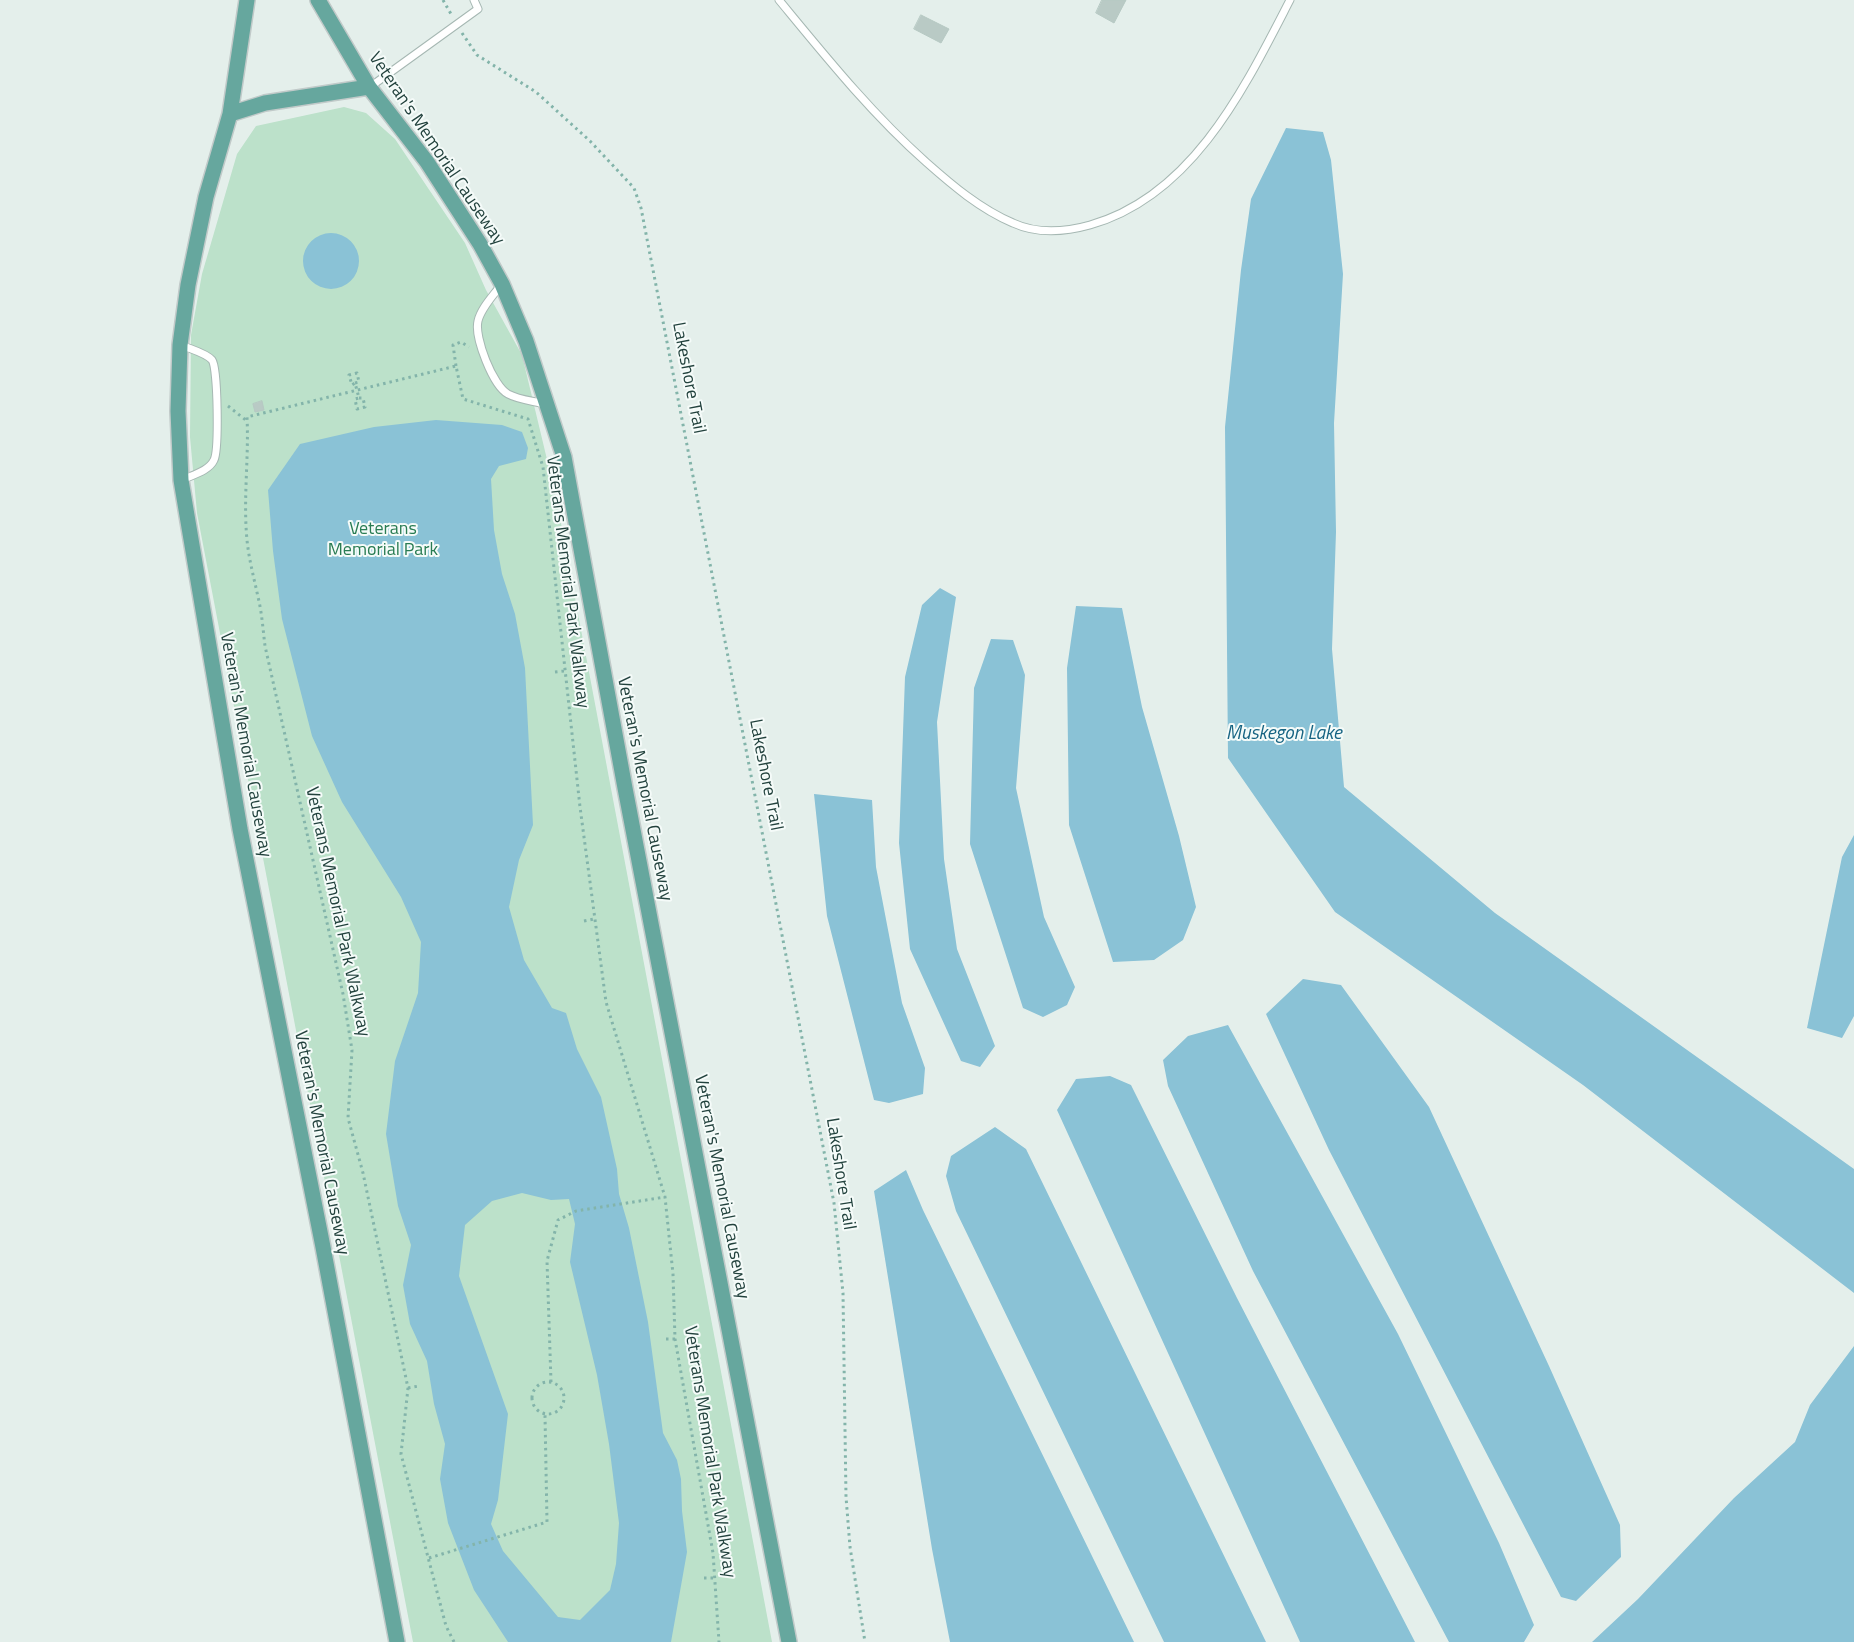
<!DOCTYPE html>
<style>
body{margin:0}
canvas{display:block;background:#e4efeb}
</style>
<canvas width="1854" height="1642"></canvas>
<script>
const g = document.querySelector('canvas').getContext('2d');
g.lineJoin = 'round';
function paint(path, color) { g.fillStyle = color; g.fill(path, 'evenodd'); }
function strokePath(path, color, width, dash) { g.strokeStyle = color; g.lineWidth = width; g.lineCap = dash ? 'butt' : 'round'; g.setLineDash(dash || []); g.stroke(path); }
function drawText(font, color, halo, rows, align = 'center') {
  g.font = font + ' "Titillium Web",sans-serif'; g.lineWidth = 4; g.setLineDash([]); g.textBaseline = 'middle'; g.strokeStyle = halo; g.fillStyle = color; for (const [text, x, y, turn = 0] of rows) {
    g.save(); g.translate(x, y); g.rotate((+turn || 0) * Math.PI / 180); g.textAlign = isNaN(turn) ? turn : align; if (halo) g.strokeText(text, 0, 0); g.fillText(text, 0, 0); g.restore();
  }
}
paint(new Path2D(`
 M344,107L366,113L395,139L465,243L486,290L522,355L556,497L772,1642H413L197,513L190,437L191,335L202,274L237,154L256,126Z`), '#bce1ca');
paint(new Path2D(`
 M1286,128L1323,132L1331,160L1343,274L1334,423L1336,532L1332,649L1344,787L1495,913L1854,1169V1293L1583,1085L1335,912L1228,758L1225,427L1241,270L1251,199Z
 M303 261a28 28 0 1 1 56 0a28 28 0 1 1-56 0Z
 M436,420L502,425L522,432L528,448L526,459L499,466L491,479L494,530L502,574L515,614L525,668L533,825L519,860L509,907L524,960L552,1008L566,1013L577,1049L601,1097L617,1169L619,1194L629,1228L648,1322L663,1433L677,1460L681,1479L682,1511L687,1552L671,1642H508L474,1590L448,1523L440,1479L445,1444L434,1404L427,1361L410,1324L403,1285L411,1245L398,1206L386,1134L395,1061L418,993L421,942L401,897L342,802L312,736L282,619L273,551L268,490L300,444L374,427ZM522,1193L551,1200L569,1199L575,1224L570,1262L597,1375L609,1444L619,1523L616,1564L610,1590L580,1620L558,1617L503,1551L491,1524L498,1500L508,1414L459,1276L465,1225L492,1201Z
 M940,588L956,597L937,722L944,859L957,949L995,1046L980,1067L961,1061L910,949L899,843L905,677L922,605Z
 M1076,606L1122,608L1142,707L1179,836L1196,907L1183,940L1154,960L1113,962L1069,825L1067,668Z
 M991,639L1013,640L1025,675L1016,788L1044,917L1075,987L1067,1005L1043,1017L1023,1008L970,844L974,688Z
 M814,794L872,800L876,867L902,1003L925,1068L923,1094L889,1103L874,1100L827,916Z
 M1854,835V1016L1842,1038L1807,1028L1842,857Z
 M1303,979L1341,985L1429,1107L1549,1366L1620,1525L1621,1557L1576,1601L1561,1597L1329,1150L1266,1014Z
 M1228,1025L1398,1334L1499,1543L1534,1625L1524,1642H1449L1253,1271L1168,1086L1163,1060L1188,1036Z
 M1110,1076L1131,1085L1237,1298L1415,1642H1300L1057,1110L1076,1079Z
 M995,1127L1026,1149L1266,1642H1164L956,1211L946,1176L951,1156Z
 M906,1170L923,1210L1134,1642H950L932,1549L874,1191Z
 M1854,1346V1642H1592L1638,1599L1734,1498L1795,1442L1810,1405Z`), '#8ac2d6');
const building = new Path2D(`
 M1102,0H1126L1114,23L1096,13Z
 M921,15L949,29L941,43L914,29Z
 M262,401L264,410L255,412L253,404Z`);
paint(building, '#b9cac5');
strokePath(building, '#b6c9c3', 1);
const service = new Path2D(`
 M779,0C826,57 871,113 926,162C952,185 980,209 1013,223C1037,234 1065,232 1090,225C1193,196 1245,87 1290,0
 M370,87L478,9L474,0
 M501,285C493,296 481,308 478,321C474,337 493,386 508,394C519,400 534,401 545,404
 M181,345C190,349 206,353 212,360C218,368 219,450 214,460C209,471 192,475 182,480`);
const primary = new Path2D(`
 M247,0L230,114L206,197L188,285L180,345L178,411L181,480L240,829L323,1247L397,1642
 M318,0L369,87L427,162L480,244L502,284L526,341L564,457L625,788L789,1642
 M230,114L265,103L369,87`);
strokePath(service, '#a6b8b3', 9);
strokePath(primary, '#c1cac9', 18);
strokePath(new Path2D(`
 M443,0L451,14
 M462,33L477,55L536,92L590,141L634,188L641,208L834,1203L843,1293L846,1497L850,1547L865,1642
 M456,366L453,345L461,342L469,347
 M355,383L359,382L357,373L349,375L352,385L355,383L359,398L355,399L357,409L365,407L363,398H359
 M228,406L247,421
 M555,672L564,671
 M584,921L594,919
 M666,1339H675
 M532 1398a16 16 0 1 1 32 0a16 16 0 1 1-32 0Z
 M551,1382L547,1261L558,1220L576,1211L665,1197
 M408,1388L419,1386
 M429,1558L547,1522L545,1415
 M704,1578H715
 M454,1642L446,1626L401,1454L408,1388L363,1173L348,1118L352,1050L343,994L265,646C263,630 262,613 258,597C254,578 249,560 247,540C243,499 249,458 247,417L456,366L463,399L528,419L543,467L580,807L606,1002L665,1197L673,1274L675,1339L713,1553L719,1642`), '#83b4aa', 3, [2.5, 4]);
strokePath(service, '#fff', 7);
strokePath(primary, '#66a79e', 15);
drawText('18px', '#22423d', '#f5fbf9', [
 ["Veteran's Memorial Causeway",436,149,56],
 ["Lakeshore Trail",688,378,79],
 ["Veterans Memorial Park Walkway",567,582,83],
 ["Veteran's Memorial Causeway",245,745,80],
 ["Lakeshore Trail",765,775,79],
 ["Veteran's Memorial Causeway",644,789,79],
 ["Veterans Memorial Park Walkway",337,912,78],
 ["Veteran's Memorial Causeway",321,1143,79],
 ["Lakeshore Trail",840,1174,81],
 ["Veteran's Memorial Causeway",721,1187,79],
 ["Veterans Memorial Park Walkway",709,1452,81]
]);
drawText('18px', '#297c53', '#f5fbf9', [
 ["Veterans",383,530],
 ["Memorial Park",383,551]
]);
drawText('italic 19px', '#176483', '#f5fbf9', [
 ["Muskegon Lake",1284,734]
]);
</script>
